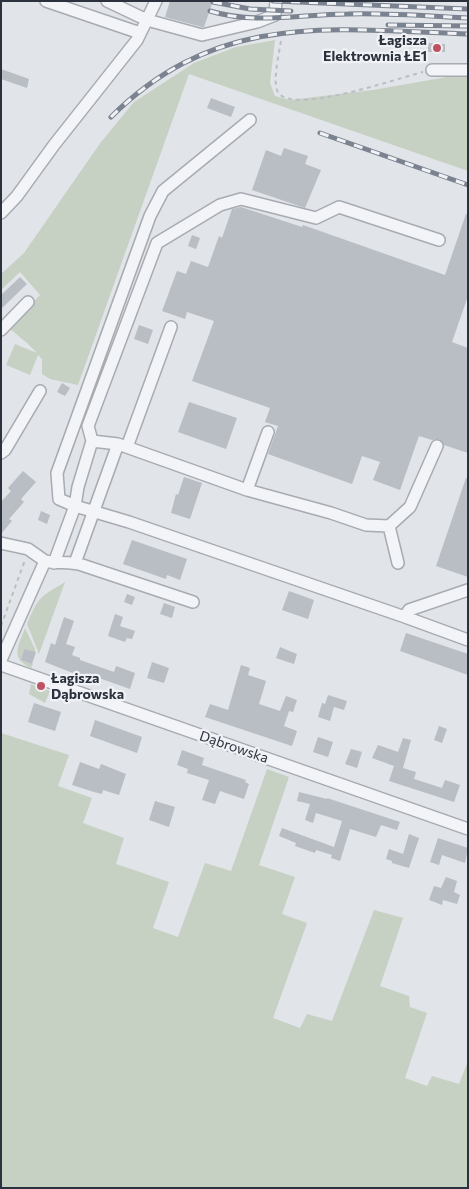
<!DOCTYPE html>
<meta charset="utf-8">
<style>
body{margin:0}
#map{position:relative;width:469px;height:1189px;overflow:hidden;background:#e1e4e8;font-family:Commissioner,sans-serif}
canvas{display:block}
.frame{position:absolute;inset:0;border:2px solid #2b323e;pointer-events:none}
</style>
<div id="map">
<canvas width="469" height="1189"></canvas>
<div class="frame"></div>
</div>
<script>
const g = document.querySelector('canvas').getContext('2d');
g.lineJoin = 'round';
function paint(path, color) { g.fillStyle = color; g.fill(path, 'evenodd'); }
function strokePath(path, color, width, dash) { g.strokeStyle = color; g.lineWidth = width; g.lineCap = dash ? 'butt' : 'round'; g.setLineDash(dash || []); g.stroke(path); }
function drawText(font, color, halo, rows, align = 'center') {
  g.font = font + ' Commissioner,sans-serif'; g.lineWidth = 4.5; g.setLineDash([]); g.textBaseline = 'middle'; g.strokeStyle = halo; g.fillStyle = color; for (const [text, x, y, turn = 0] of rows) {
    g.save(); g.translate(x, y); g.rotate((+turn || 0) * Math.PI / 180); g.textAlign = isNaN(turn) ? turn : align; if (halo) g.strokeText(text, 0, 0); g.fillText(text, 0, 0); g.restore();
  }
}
paint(new Path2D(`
 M275,40L270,83L275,96L290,100L373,90L447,77H468V171L189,74L78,385L50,379L42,374V359L38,355L30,375L6,365L15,344L37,353L27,343L9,328L40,295L20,272L1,290V274L24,253L101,142L134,102L194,63L236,47Z
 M65,582L39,654L27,624C38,597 40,597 65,582Z
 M25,628L35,649V652L24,649L21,660L33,664L31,668C9,658 19,645 25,628Z
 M31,684L50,691L45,703L29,694Z
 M1,733L69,755L58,786L92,798L83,823L124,838L116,864L169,882L153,928L178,937L205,863L231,871L267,769L289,777L259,865L295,877L282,914L307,923L273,1018L300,1028L307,1014L332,1021L374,910L403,918L380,986L409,996L410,1007L427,1013L405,1078L427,1086L432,1076L459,1084L468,1061V1188H1Z`), '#c6d1c3');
paint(new Path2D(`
 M170,1H213L204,27H202L165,17Z
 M428,43L445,44V52H428Z
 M1,69L29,79L27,88L1,79Z
 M211,98L235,107L231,117L207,108Z
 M284,148L308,156L305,164L321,170L305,208L252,190L266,150L281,156Z
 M241,207L302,227L303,225L445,275L466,214H468V296L452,342L468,348V453L444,445L440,439L432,440L419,436L400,490L373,480L380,462L362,456L352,484L268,454L278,426L265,422L270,408L192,381L214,321L187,312L185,319L162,311L177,271L186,274L191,261L208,267L219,236L222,238L232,209Z
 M192,235L200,238L196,249L188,246Z
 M20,277L27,284L1,309V295Z
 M139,325L153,330L148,344L134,339Z
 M62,383L70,388L65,396L57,392Z
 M189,402L237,418L226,449L178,432Z
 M23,471L36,482L21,499L24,502L9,519L12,521L1,534V502L11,491L8,488Z
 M184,477L202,483L190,519L171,513L176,494L178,495Z
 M466,478H468V577L436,566Z
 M41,511L50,515L47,524L38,520Z
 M132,540L187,559L180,580L167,575L166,579L123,564Z
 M289,591L314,600L308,619L282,610Z
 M127,594L135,597L132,605L124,602Z
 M164,603L175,607L172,618L160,614Z
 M115,614L123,617L120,626L135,631L132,639L127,638L125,642L108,636Z
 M64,617L74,621L66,644L75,647L72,655L80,658V660L114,672L116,666L135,673L130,689L99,678L98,683L45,662L51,643L55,645Z
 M406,633L468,654V675L400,651Z
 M280,647L297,654L294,664L276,658Z
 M24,649L36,652L32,664L21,660Z
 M152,662L169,668L164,683L147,678Z
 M241,665L250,668L248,675L266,681L259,704L280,711L286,696L297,700L293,712L289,711L284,726L297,731L292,746L205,717L210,704L228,710Z
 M328,695L347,701L344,710L334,707L330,721L318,717L322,703L325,704Z
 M34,703L61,712L55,731L28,722Z
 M95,720L142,737L137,753L90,736Z
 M439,726L447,729L442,743L434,740Z
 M318,737L333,742L328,757L313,752Z
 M403,738L411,740L403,768L416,772L414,779L442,788L445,780L460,785L454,802L389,781L394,766L372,758L378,745L398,752Z
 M351,749L362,752L357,768L345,764Z
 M182,750L204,758L202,765L246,780L245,782L249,784L244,799L220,791L215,804L202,800L209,780L187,773L188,769L177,765Z
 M80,762L99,769L101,764L126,774L119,795L103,790L102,794L94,792L72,785Z
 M299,792L327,799V798L400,822L397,830L381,825L376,837L350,829L340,861L331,858L332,855L316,850L315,853L295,846L296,843L279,836L282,828L334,847L342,821L316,813L313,823L305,820L310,804L297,801Z
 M155,801L175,807L169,827L149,820Z
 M409,834L419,838L409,868L392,863V861L386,859L389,849L403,854Z
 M438,838L468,848L465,863L442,855L439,865L430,862Z
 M446,877L457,881L454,892L460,895L457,904L443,900L442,905L429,900L434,886L441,888Z`), '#b9bdc4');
const minor = new Path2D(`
 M46,1L140,33
 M107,1L147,20L202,35L257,22L275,15L276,1
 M432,70H468
 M250,120L163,191L150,216L57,473L59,499L75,506L129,522L405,617L409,610L468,590
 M1,213L17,196L54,145L137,40L156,1
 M1,330L28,302
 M127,447L171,327
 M1,453L5,450L40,391
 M247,490L268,432
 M389,526L410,507L437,446
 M1,543L28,549L45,561L1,660
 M45,561C59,564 68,561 82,565L193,602
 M54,563L75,506L78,487L92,441
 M75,563L118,444
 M398,563L389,526L366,525L331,513L247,490L118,444L92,441L88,426L157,243L220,205L241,199L316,218L339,207L439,240
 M405,617L468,640
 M1,665L468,829`);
strokePath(minor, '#a7abb2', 14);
strokePath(new Path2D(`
 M281,41C279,54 273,78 277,90C286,118 401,77 423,72
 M1,626L25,560`), '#bbbec3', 2, [4, 4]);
strokePath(minor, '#f3f4f7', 11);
const rail = new Path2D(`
 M273,1L468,9
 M213,2L250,9L291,11
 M210,11C256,25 301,14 348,14C388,13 428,16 468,18
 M388,25L468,26
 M111,117C218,11 331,29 468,34
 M320,133L468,185`);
strokePath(rail, '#7c8390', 5);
strokePath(rail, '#f0f2f6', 3, [9]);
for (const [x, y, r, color] of [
 [437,48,5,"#be5463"],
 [41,686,5,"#be5463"]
]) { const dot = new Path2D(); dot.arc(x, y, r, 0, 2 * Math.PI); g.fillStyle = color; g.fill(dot); strokePath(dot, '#f0f2f6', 2); }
drawText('bold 14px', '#2b323e', '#f0f2f6', [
 ["Łagisza",427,40],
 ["Elektrownia ŁE1",427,56],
 ["Łagisza",51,678,"left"],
 ["Dąbrowska",51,694,"left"]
], 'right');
drawText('14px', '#2b323e', '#f0f2f6', [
 ["Dąbrowska",234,747,19]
]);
</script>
